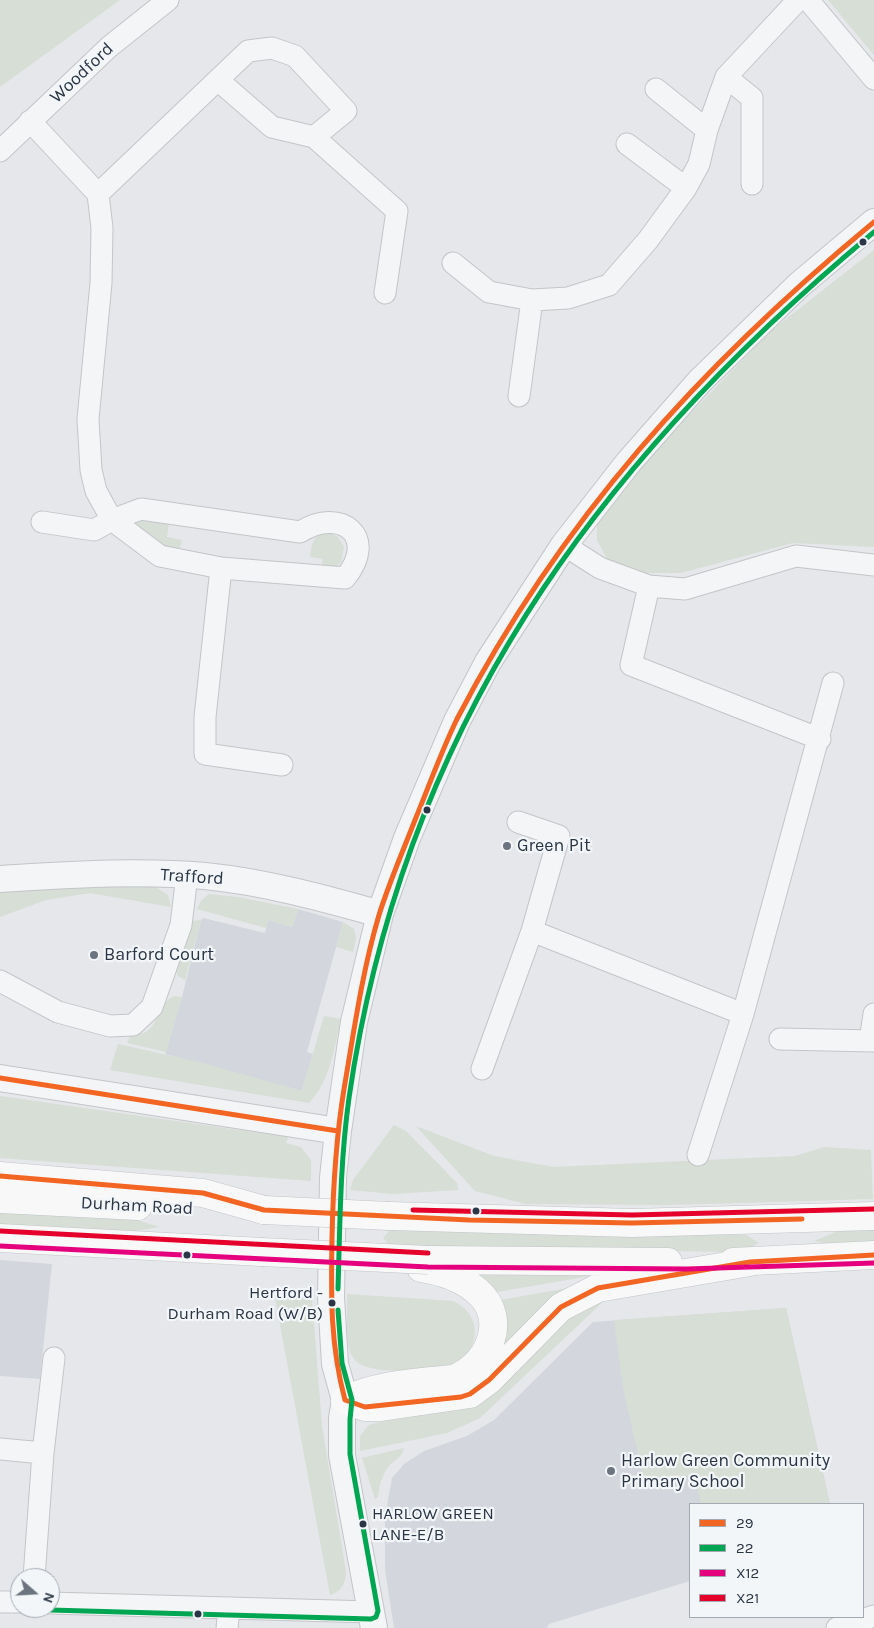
<!DOCTYPE html>
<style>
body{margin:0}
#map{position:relative;width:874px;height:1628px;overflow:hidden;background:#e5e7ea;font-family:Karla,sans-serif}
canvas{display:block}
.legend{position:absolute;left:689px;top:1503px;width:175px;height:115px;box-sizing:border-box;background:#f3f6f9;border:1px solid #a3a9b1;margin:0;padding:6px 9px;list-style:none;font-size:15px;color:#2a3645}
.legend li{display:flex;align-items:center;gap:10px;height:25px}
.legend b{width:25px;border:1px solid #a3a9b1}
.north{position:absolute;left:10px;top:1568px;width:50px;height:50px;box-sizing:border-box;background:#f3f6f9;border:1px solid #a3a9b1;border-radius:50%;rotate:109deg;font-size:14px;font-weight:700;line-height:20px;text-align:center;color:#2a3645}
.north::after{content:'';display:block;margin:auto;width:18px;height:22px;background:#6b747f;clip-path:polygon(50% 0,100% 100%,50% 72%,0 100%)}
</style>
<div id="map">
<canvas width="874" height="1628"></canvas>
<ul class="legend">
<li><b style="height:6px;background:#f26522"></b>29</li>
<li><b style="height:6px;background:#00a651"></b>22</li>
<li><b style="height:6px;background:#e5007d"></b>X12</li>
<li><b style="height:6px;background:#e4002b"></b>X21</li>
</ul>
<div class="north">N</div>
</div>
<script>
const g = document.querySelector('canvas').getContext('2d');
g.lineJoin = 'round';
function paint(path, color) { g.fillStyle = color; g.fill(path, 'evenodd'); }
function strokePath(path, color, width, dash) { g.strokeStyle = color; g.lineWidth = width; g.lineCap = dash ? 'butt' : 'round'; g.setLineDash(dash || []); g.stroke(path); }
function drawText(font, color, halo, rows, align = 'center') {
  g.font = font + ' Karla,sans-serif'; g.lineWidth = 4.5; g.setLineDash([]); g.textBaseline = 'middle'; g.strokeStyle = halo; g.fillStyle = color; for (const [text, x, y, turn = 0] of rows) {
    g.save(); g.translate(x, y); g.rotate((+turn || 0) * Math.PI / 180); g.textAlign = isNaN(turn) ? turn : align; if (halo) g.strokeText(text, 0, 0); g.fillText(text, 0, 0); g.restore();
  }
}
paint(new Path2D(`
 M298,909L343,922L307,1052L313,1054L302,1091L165,1054L182,997L201,920L203,918L265,933L268,920L292,927Z
 M0,1260L52,1264L40,1379L0,1376Z
 M786,1308L830,1504H690V1581L549,1624L547,1628H394L385,1570V1517L392,1478L404,1464L424,1451L467,1436L494,1420L593,1322Z`), '#d3d7dd');
paint(new Path2D(`
 M0,0H120L0,87Z
 M828,0H874V55Z
 M874,250V547L793,543L681,573H644L608,561L597,540V517L674,430L772,330Z
 M141,521L169,524L167,537L182,540L179,551L161,545L135,524Z
 M328,532L338,537L344,547L341,562L333,570L321,569L323,559L310,557C312,543 312,536 328,532Z
 M151,884L168,895L171,907L90,893L46,900L0,917V891Z
 M209,894L238,897L298,909L292,927L268,920L266,928L197,909L201,901Z
 M201,920L185,980L178,976L175,968L190,921Z
 M343,922L354,929L356,937L353,952L336,947Z
 M174,996L182,997L166,1052L127,1043L130,1037C135,1035 142,1034 146,1032C160,1023 155,1006 174,996Z
 M324,1016L341,1019C334,1049 330,1081 309,1103L110,1070L118,1044L203,1063L302,1091Z
 M0,1096L288,1137L286,1143L301,1147L311,1160V1181L0,1158Z
 M394,1125L406,1131L457,1183L458,1190L394,1194L350,1190L353,1180Z
 M416,1126L494,1156L553,1167L795,1156L824,1147L871,1150L873,1199L671,1205L526,1204L475,1191Z
 M0,1212L118,1214L159,1227L124,1233L0,1229Z
 M391,1229L746,1235L759,1243L741,1252L391,1247L383,1238Z
 M874,1229V1246L843,1247L814,1241L841,1230Z
 M477,1272L602,1274L491,1293L476,1278Z
 M602,1282L504,1355L495,1301Z
 M274,1292L312,1299L322,1426L346,1572C346,1583 341,1592 330,1595Z
 M347,1294L453,1301C483,1314 481,1351 454,1363C435,1371 368,1377 354,1359C344,1346 348,1311 347,1294Z
 M607,1298L480,1418L447,1433L360,1451V1436L369,1425L388,1420V1414L566,1315Z
 M786,1308L830,1504H701L694,1474L645,1485L623,1388L614,1320Z
 M404,1448C403,1457 394,1460 389,1466C382,1475 379,1486 378,1497L375,1499L362,1458Z`), '#d6ded5');
const minor = new Path2D(`
 M808,0L874,79
 M726,77L752,98V184
 M219,81L272,127L314,137L397,211L385,293
 M656,89L707,130
 M30,121L98,194L102,228L101,283L88,419L91,470L96,491L112,520L160,556L221,568L345,578C379,537 341,506 300,532L141,509L112,520L94,530L42,522
 M627,144L686,188
 M0,151L109,47L168,0
 M98,194L248,51L272,48L295,56L346,111L314,137
 M453,263L489,292L532,300L568,298L609,285L648,240L686,188L699,164L707,130L726,77L798,0
 M519,396L532,300
 M564,545L600,568L649,586L685,589L796,556L874,565
 M221,568L205,717V754L282,765
 M649,586L631,665L820,739
 M532,931L743,1014
 M0,981L58,1012L110,1026L133,1025L152,1007L181,925L187,875
 M780,1039L874,1041
 M870,1041L874,1014
 M482,1069L532,931L559,836L518,822
 M698,1155L743,1014L833,683
 M0,1449L43,1453
 M34,1578L43,1453L54,1358
 M0,1602H20
 M50,1603L371,1612
 M227,1628L229,1608
 M837,1628L874,1616`);
const tertiary = new Path2D(`
 M0,879C68,875 137,870 205,876C265,882 323,898 380,914
 M0,1078L338,1131
 M374,1628L342,1455V1418L345,1400L335,1364L331,1297L333,1178L338,1131L354,1022L380,914L407,838L457,721L488,662L564,545L628,463L700,381L799,285L874,222`);
const primary = new Path2D(`
 M0,1176L203,1193L264,1210
 M0,1199L138,1206
 M389,1216L632,1223L874,1216
 M0,1238L262,1252
 M428,1260L668,1262
 M733,1262L874,1255
 M345,1400L365,1407H381L470,1394L489,1380L561,1307L598,1288L750,1262
 M345,1400C379,1384 416,1383 453,1379C488,1367 510,1319 477,1291C462,1278 440,1271 421,1268`);
strokePath(minor, '#c3c5c8', 23);
strokePath(tertiary, '#c3c5c8', 28);
strokePath(primary, '#c1c4c8', 29);
strokePath(minor, '#f4f5f7', 21);
strokePath(tertiary, '#f4f5f7', 26);
strokePath(primary, '#f8f8f8', 28);
const primaryBridge = new Path2D(`
 M264,1210L389,1216
 M262,1252L428,1260`);
strokePath(primaryBridge, '#c1c4c8', 29, []);
strokePath(primaryBridge, '#f8f8f8', 28);
strokePath(new Path2D(`
 M874,222C701,365 561,519 457,719C441,752 429,786 415,820C403,851 389,883 379,915C362,972 354,1031 344,1089C336,1138 333,1188 332,1238C331,1296 330,1344 345,1400L365,1407L461,1397L470,1394L489,1380L561,1307L598,1288L750,1262L874,1255
 M0,1078L338,1131
 M0,1176L203,1193L264,1210L469,1220L632,1223L802,1219`), '#f26522', 5);
strokePath(new Path2D(`
 M338,1289C340,1225 340,1162 349,1098C402,730 594,465 874,232
 M50,1610L371,1619L376,1617L378,1611L350,1454V1419L352,1400L342,1363L338,1310`), '#00a651', 5);
strokePath(new Path2D(`
 M0,1246L428,1267L687,1269L874,1263`), '#e5007d', 5);
strokePath(new Path2D(`
 M413,1210L632,1215L874,1209
 M0,1231L428,1253`), '#e4002b', 5);
for (const [x, y, r, color] of [
 [863,242,4.5,"#2a3645"],
 [427,810,4.5,"#2a3645"],
 [507,846,5,"#6b747f"],
 [94,955,5,"#6b747f"],
 [476,1211,4.5,"#2a3645"],
 [187,1255,4.5,"#2a3645"],
 [332,1303,4.5,"#2a3645"],
 [611,1471,5,"#6b747f"],
 [363,1524,4.5,"#2a3645"],
 [198,1614,4.5,"#2a3645"]
]) { const dot = new Path2D(); dot.arc(x, y, r, 0, 2 * Math.PI); g.fillStyle = color; g.fill(dot); strokePath(dot, '#f3f6f9', 2); }
drawText('17px', '#2a3645', '#f3f6f9', [
 ["Hertford -",323,1293],
 ["Durham Road (W/B)",323,1314],
 ["HARLOW GREEN",372,1514,"left"],
 ["LANE-E/B",372,1535,"left"]
], 'right');
drawText('18px', '#2a3645', '#f3f6f9', [
 ["Woodford",82,73,-43],
 ["Trafford",192,877,4],
 ["Durham Road",137,1206,3]
]);
drawText('18px', '#2a3645', '#f3f6f9', [
 ["Green Pit",517,846],
 ["Barford Court",104,955],
 ["Harlow Green Community",621,1461],
 ["Primary School",621,1482]
], 'left');
</script>
